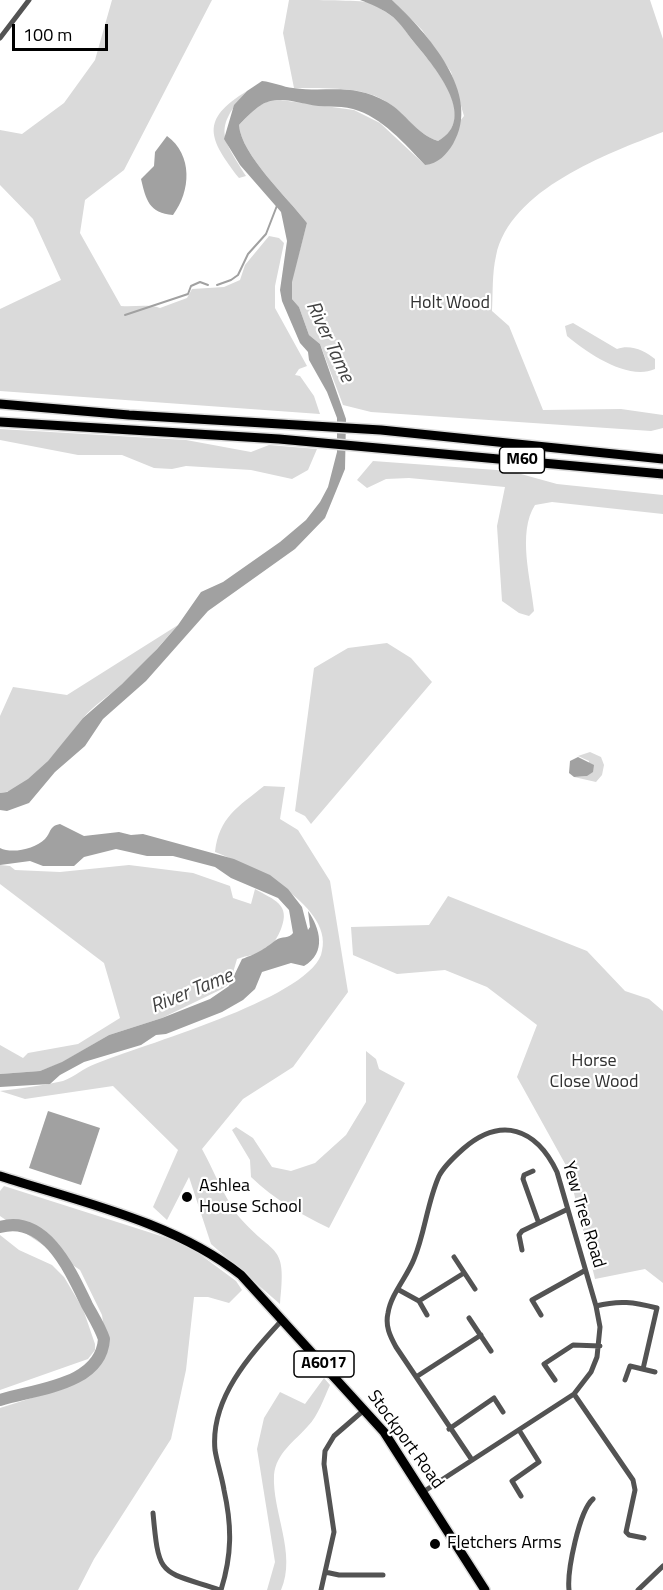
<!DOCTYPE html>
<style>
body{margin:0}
#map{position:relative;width:663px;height:1590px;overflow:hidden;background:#fff;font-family:"Titillium Web",sans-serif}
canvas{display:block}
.scale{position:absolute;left:12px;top:24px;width:96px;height:27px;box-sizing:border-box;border:3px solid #000;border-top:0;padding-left:8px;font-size:18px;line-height:21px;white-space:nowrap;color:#000;-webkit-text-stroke:4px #fff;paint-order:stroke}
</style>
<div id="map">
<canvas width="663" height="1590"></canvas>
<div class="scale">100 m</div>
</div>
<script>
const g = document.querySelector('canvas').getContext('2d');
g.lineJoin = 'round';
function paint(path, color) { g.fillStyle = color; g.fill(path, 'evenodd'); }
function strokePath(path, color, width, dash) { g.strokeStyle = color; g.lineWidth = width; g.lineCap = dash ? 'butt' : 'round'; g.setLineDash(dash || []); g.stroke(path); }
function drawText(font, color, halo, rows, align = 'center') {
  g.font = font + ' "Titillium Web",sans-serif'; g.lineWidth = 4.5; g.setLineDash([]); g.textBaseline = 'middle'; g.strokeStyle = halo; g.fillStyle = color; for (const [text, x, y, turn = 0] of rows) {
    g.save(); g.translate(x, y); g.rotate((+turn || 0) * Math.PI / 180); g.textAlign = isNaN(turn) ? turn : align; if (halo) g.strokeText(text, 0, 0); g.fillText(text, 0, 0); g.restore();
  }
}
paint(new Path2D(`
 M112,0H212L124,170L85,200L80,233L121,306C135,307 148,304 160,308L187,298L192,289L224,287L240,280L245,265L269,236L279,238L284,243L275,286V308L307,366L299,369L295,375L300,376L314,396L320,414L0,391V309L61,280L33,219L0,185V130L22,134L64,103L95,60Z
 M289,0C310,0 349,0 368,2C379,7 390,14 399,22C404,27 408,35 412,40C432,64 481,117 438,141C417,134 407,116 390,104C364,85 325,89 294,88L283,33Z
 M392,0H650L663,39V132C607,154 510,189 496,256C492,273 493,293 492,311L509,326L543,410L621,409L663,415V428L651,431L371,412L343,405L320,344L309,335L299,307L292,299L291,283L307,223C289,199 241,155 239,125L256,107L273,99L354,110L380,123L425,165L464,116L451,72L422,30Z
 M247,91C212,130 223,138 246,176L239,178C209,139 199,120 247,91Z
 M573,323L617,349C631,344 645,351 655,359V369C628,381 587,353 567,336L565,326Z
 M0,429L186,440L251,452L269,445L317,449L308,470L292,479L251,470L186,466L172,469L154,468L122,455H78L0,440Z
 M373,461L510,471L557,484L663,495V514L552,502L535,505C517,533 531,580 534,611L529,616L519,613L502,601L497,526L505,487L409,478L386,479L367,488L357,480Z
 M178,625C160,645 142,667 121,685C109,696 94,705 83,718C64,741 33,790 0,793V716L13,687L67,695Z
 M387,643L411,658L432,682L311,824L305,816L295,811L314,668L348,648Z
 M590,752L601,757L604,765L602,775L596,782L574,777L587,776L589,761L578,756Z
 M264,786L285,787L280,819L298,830L330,881L348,992L293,1067L243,1099L202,1149C213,1169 226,1201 240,1218C275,1258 287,1241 280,1304L211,1244L189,1177L167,1220L153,1207L178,1150L113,1086L25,1099L0,1091C21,1088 42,1086 63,1081C74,1077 84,1068 95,1064C141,1045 304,1000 321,955C338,907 249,865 215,852C219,817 238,807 264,786Z
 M0,865L10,866L15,870L60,872L129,865L193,873L230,886L233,898L251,904L255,889C274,900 291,904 281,929C278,936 274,944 268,949C260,955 247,955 237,959L230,983L222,989L162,1018L109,1035L61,1063L40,1071L0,1074V1045L23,1058L28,1053L78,1044L120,1018L104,963L0,884Z
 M448,896L587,951L625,991L649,999L663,1011V1283L645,1269L595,1279L568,1169L517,1077L537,1025L487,987L445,970L397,974L353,955L351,927L429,925Z
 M366,1051L376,1059L379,1069L405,1083L329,1228C300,1214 275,1200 251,1177L250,1160L232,1130L236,1127L253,1138L272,1167L291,1171L315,1163L346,1135L366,1102Z
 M4,1186L186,1244L236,1281L242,1290L229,1303L208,1297H194L186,1370L171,1439L94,1559L78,1590H0V1408L57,1390L92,1373L107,1350L102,1315L80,1270L0,1216V1191Z
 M0,1235L19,1250L52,1265L64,1277L83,1309L95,1344V1350L88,1359L0,1390Z
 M324,1378L330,1385C324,1398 318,1416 308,1426C295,1441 276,1453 274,1475C272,1512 297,1554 281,1590H267L275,1562L257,1449L264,1418L280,1392L305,1404Z`), '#dadada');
paint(new Path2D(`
 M360,0H392C427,33 483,94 453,144C447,154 438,164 425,165C405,144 382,117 353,109C338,105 322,108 307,104C271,96 264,98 239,125C241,155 289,199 307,223L292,282V299L299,307L309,335L320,344L346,419L345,469L325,518L295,549L208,611L146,681L103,719L85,746L55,772L29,803L7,811L0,810V793L7,792L28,779L48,761L83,718L122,684L157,649L178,625L201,592L223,582L280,542L306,520L320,502L328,487L337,452V418L327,392L309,360L308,352L300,343L282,301L280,290L287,241L281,212L240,165L224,139L234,105L247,91L262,81C273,82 283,87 293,88C329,93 351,82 387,102C406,113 416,134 438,141C480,118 432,64 413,41C406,32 401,24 393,17C383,9 371,4 360,0Z
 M167,136C193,155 191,191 173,215C149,213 146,200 141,179L154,166L155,152Z
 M578,757L594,765L593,772L587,776L574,777L569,773L570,761Z
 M60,824L84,836L119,832L131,835L143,834L234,859L270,875L288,889L302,907L308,930L310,927L308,911C320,928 327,953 304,966L291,963L262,972L255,989L243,1000L222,1012L166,1034L156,1035L141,1045L84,1062L60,1075L50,1084L0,1087V1074L40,1071L62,1062L109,1035L162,1018L210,999L229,986L242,959C258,953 263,950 276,940C282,936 289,939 293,933L289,910L278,898L231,878L215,867L173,856H147L116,849L84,857L74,866H43L30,861L0,865V848C12,854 35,849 45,839C51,833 49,826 60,824Z
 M48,1111L100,1128L81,1185L29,1168Z`), '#a1a1a1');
strokePath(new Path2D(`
 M217,285L231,280L238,275L248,254L266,234L278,203
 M125,315L188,294L191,286L200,282L208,285`), '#a1a1a1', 2);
strokePath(new Path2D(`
 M0,1227C46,1214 71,1272 87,1305C93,1316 100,1327 104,1339C101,1386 34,1389 0,1400`), '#a1a1a1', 12);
const highway = new Path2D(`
 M0,404L129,415L381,430L663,459
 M0,422L279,439L663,474
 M0,1176C81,1202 174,1222 241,1275L384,1432L485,1590`);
strokePath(highway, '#dbdbdb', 12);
strokePath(new Path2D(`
 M0,38L29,0
 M533,1171L524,1175L523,1179L538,1221
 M522,1250L519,1235L522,1231L566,1210
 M454,1257L475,1289
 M399,1290L419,1301L464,1273
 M419,1301L427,1315
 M596,1306C619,1300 634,1302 657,1308L643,1369
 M541,1315L532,1300L584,1271
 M469,1318L491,1351
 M416,1377L481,1335
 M555,1380L544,1364L573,1345L600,1346
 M625,1380L630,1366L655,1372
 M574,1394L633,1480L635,1490L626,1532L629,1535L644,1538
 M449,1429L494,1398L503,1412
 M519,1430L539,1462L512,1481L521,1496
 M423,1492L574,1394L591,1372L597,1357L600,1327L596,1306L557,1172C536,1128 501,1116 463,1149C454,1157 444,1166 439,1176C427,1203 425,1233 414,1259C407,1277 391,1294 388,1313C385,1326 390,1336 396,1347L472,1460
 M153,1513C159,1579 160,1570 220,1590
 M325,1572L339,1575H383
 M221,1590C232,1555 232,1526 224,1490C222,1477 217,1463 215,1450C210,1398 251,1354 283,1319
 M321,1590L334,1532L324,1464L325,1451L334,1436L364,1410
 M569,1590C567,1571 579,1511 593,1499
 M638,1590L663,1566`), '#535353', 5);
strokePath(highway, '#000', 9);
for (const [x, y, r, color] of [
 [187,1197,6,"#000"],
 [435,1544,6,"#000"]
]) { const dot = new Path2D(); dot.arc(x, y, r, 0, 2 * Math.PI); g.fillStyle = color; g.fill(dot); strokePath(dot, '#fff', 2); }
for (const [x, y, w] of [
 [522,460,45],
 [324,1364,60]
]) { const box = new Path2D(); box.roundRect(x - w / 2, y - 13, w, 26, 4.5); g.fillStyle = '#fff'; g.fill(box); strokePath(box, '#000', 1.5); }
drawText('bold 16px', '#000', null, [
 ["M60",522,460],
 ["A6017",324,1364]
]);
drawText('18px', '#313131', '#fff', [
 ["Holt Wood",450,304],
 ["Horse",594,1062],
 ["Close Wood",594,1083]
]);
drawText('18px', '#000', '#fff', [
 ["Ashlea",199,1187],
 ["House School",199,1208],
 ["Fletchers Arms",447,1544]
], 'left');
drawText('18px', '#000', '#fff', [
 ["Yew Tree Road",583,1215,73],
 ["Stockport Road",405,1440,54]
]);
drawText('italic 20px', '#424242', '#fff', [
 ["River Tame",329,342,65],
 ["River Tame",192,992,-22]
]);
</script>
